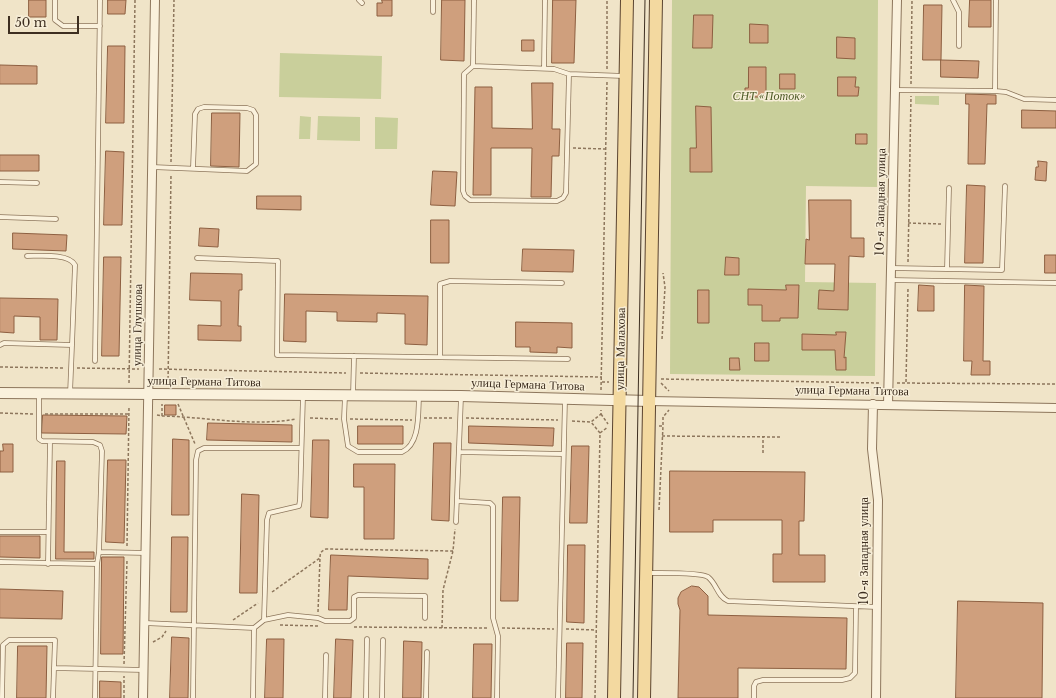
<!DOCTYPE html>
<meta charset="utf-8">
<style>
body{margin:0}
#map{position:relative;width:1056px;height:698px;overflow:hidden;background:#f0e4c8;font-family:"Libre Baskerville",serif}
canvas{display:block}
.scale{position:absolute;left:8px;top:16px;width:71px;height:18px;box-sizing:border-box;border:2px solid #3d2e20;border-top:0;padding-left:5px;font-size:12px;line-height:14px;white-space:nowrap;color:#3d2e20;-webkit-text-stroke:3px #f7eed8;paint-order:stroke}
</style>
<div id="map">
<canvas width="1056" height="698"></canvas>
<div class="scale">50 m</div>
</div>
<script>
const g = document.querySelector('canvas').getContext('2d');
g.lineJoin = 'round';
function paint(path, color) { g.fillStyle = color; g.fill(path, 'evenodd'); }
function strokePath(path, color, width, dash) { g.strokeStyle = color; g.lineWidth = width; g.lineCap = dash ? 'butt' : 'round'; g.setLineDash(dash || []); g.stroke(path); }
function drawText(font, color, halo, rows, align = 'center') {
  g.font = font + ' "Libre Baskerville",serif'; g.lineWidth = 3; g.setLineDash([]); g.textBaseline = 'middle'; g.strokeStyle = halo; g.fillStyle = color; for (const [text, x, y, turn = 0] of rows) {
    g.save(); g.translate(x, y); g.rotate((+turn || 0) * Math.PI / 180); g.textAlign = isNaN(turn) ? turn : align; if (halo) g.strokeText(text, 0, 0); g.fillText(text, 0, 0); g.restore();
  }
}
paint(new Path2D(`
 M672,0H878L877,187L806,186L805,282L876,283L875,376L670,374Z
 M280,53L382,56L381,99L279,97Z
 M915,96H939V105L915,104Z
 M300,116L311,117L310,139H299Z
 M318,116L360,117V141L317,140Z
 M375,117L398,118L397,149H375Z`), '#c9cf9b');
const building = new Path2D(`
 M29,0H46V17H29Z
 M108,0H126L125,14H108Z
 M382,0H392V16H377V3H382Z
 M442,0H465L464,61L441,60Z
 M553,0H576L574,63H552Z
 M970,0H991V27H969Z
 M924,5H942L941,60H923Z
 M694,15H713L712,48H693Z
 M750,24L768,25V43H750Z
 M837,37L855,38V59L837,58Z
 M522,40H534V51H522Z
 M108,46H125L124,123H106Z
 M941,60L979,61L978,78L941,77Z
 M0,65L37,66V84H0Z
 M749,67H766V97H745V88H748Z
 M780,74H795V89H780Z
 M838,77H856L855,87H859L858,96H838Z
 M532,83H553L552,129H560L559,156H552L551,197H531L532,148H491V195H473L475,87H492V128L532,129Z
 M966,94L996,95V104H987L985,164H968L969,104H966Z
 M696,106L711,107L712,172H690V148H696Z
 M1022,110L1056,111V128H1022Z
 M212,113H240L239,167L211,166Z
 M856,134H867V144H856Z
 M106,151L124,152L122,225H104Z
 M0,155H39V171H0Z
 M1038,161L1047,162L1046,181L1035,180L1036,167H1038Z
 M433,171L457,172L455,206L431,205Z
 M967,185L985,186L983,263H965Z
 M257,196H301V210L257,209Z
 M809,200H851V238H864V257L849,256L848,310L818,309L819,290L834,291L835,264H805L806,239L809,240Z
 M431,220H449V263H431Z
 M200,228L219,229L218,247L199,246Z
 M13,233L67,235L66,251L13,249Z
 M523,249L574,250L573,272L522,271Z
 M1045,255H1056V273H1045Z
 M104,257H121L119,356H102Z
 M726,257L739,258V275H725Z
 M191,273L242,274V290H239L238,326H241V341L198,340V325L221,326V301L190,300Z
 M786,285H799L798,318H780V321H762V305H748V289L786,290Z
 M919,285L934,286V311H918Z
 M965,285L984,286L983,361H990V375H971L972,361H964Z
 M698,290H709V323H698Z
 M285,294L428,296L427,345L405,344V314L377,313V322L337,321V312L306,311V342L284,341Z
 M0,298L58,299L57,340H40V317L14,316V333L0,332Z
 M516,322L572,323V348L557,347V353L530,352V347H516Z
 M836,332H846L844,358L846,357V370H836L835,350H802V334L836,335Z
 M755,343H769V361H755Z
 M730,358H739L740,370H730Z
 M165,405H176V415H165Z
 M43,415L127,416L126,434L42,433Z
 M208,423L292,425V442L207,440Z
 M358,426H403V444H358Z
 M469,426L554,428L553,446L469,443Z
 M173,439L189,440V515H172Z
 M313,440H329L328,518L311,517Z
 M434,443H451L449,521L432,520Z
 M3,444H13V472H0V451H3Z
 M572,446H589L587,523H570Z
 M108,460H126L124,543L106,542Z
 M57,461H65L64,552H94V559H56Z
 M354,464H395L394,539H364V487H354Z
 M670,471L805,472L804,521H799V555H825V582H773V554H782V520H713V532H670Z
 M242,494L259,495L257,593H240Z
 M503,497H520L518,601H501Z
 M0,536H40V558L0,557Z
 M172,537H188L187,612H171Z
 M568,545H585L584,623L567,622Z
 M331,555L428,559V579L348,576L347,610H329Z
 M102,557H124L123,654H101Z
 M692,586L699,587L708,596V615L847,618L846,669L738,668V698H678L680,610L678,604V598L681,592Z
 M0,589L63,591L62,619L0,618Z
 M958,601L1043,603L1042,698H956Z
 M172,637L189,638L188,698H170Z
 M267,639H284L283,698H265Z
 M336,639L353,640L351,698H334Z
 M404,641L422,642L421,698H403Z
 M567,643H583L582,698H566Z
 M474,644H492L491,698H473Z
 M18,646H47L46,698H17Z
 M100,681L121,682V698H100Z`);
paint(building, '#cf9f7d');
strokePath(building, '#8d5f41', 1);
const service = new Path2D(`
 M55,0V20L63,26H100
 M359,0L362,3
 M474,0L473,66L464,74L463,191L465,196L470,200L557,201L563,198L566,193L569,74L624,76
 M953,0L959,12V46
 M433,12V0
 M473,66L554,69L569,74
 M544,68L545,0
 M895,90L995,91L996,0
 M995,91L1006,92L1024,99L1056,100
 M152,167L247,171L256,164V115L253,110L247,108L204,107L198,109L195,114L193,168
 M0,182L37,183
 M0,217L56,219
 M27,256C39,256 69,253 75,265L72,345
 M197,258L278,261L277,355L568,359
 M891,268L1002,270L1005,186
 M947,269L949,188
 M891,280L1056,283
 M0,345L4,343L72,345L70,394
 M440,357V284L450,281L562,283
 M95,361L100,0
 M39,394V439L42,441L93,442L100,445L102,451L99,552L97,564L95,698
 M353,395L354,356
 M345,396L344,419L348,446L358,452H402C420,444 418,415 419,397
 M460,452L563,454
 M457,501L490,503L493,506V618L498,636L497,698
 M456,522L461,397
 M0,532H48
 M99,552L147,553
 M0,562L97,564
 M48,564L50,442
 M648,573C659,573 701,572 708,577C717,584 717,596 728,601L877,607
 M264,620L288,615L318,618L325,621H350L354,618V597L358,595L425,596V618
 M145,623L254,628L264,620L267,520L269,513L299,506L300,500L303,396
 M2,698L3,645L9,640H55L54,668L144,670
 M53,698L54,668
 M193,698L196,460L198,451L204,448H301
 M253,698L254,628
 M325,698L326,655
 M366,698L367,639
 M382,698L383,640
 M426,698L427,652
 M558,698L565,399
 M754,698V686L756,682L763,680H842L850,678L855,673L856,607`);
const minor = new Path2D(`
 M649,401L1056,408
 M873,404L872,449L878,500L876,698
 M888,404L897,0
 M143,698L155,0`);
const tertiary = new Path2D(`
 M0,393L461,396L649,401`);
const primary = new Path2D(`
 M614,698L627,0
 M644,698L656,0`);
strokePath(service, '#8d765c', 5.5);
strokePath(minor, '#8d765c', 10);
strokePath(tertiary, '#8d765c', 12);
strokePath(primary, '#5b4430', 14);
strokePath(new Path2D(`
 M607,69V0
 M911,84L912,0
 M573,148L605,149
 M171,162L174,0
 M908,223L942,224
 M908,262L911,96
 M662,339L665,287L663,273
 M0,367L65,368
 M77,368L139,369
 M159,369L346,373
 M360,373L602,377
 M661,379L879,383
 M602,382H609
 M906,382L908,288
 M129,383L135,0
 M661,383L669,391
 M897,383L1056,384
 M168,384L171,174
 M601,390L607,82
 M178,404L195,444
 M0,413L33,414
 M45,414H129
 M601,414L608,424
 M157,415L162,416C207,417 252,427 296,419
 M162,416V404
 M310,418L338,419
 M424,418H454
 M466,418L558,420
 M350,419L412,420
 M572,421L591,422
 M659,426H663V417L669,410
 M600,433L608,427
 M662,436L781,437
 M763,453V437
 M659,510L663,426
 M127,546L129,406
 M272,592L320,558
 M318,612L320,558C320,553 321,551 326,549L453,551
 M233,620L258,603
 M280,625L318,626
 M354,627L488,628
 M442,628L443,590L453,551L455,529
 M502,628L554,629
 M566,629L596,630
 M153,642L162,637L166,631
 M124,664L127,560
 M124,698V676
 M595,698L600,433L591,422L601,414V410`), '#8d765c', 1.5, [3, 2]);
strokePath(service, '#faf1dc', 4);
strokePath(minor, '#faf1dc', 8);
strokePath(tertiary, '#faf1dc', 10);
strokePath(primary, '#f3d9a0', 12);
strokePath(new Path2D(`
 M633,698L645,0`), '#3d2e20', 1);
drawText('italic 12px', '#4d5a26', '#f7eed8', [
 ["СНТ «Поток»",769,97]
]);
drawText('12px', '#3d2e20', '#f7eed8', [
 ["10-я Западная улица",881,202,-89],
 ["улица Глушкова",138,325,-89],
 ["улица Малахова",621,349,-89],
 ["улица Германа Титова",204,382,1],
 ["улица Германа Титова",528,385,2],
 ["улица Германа Титова",852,391,1],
 ["10-я Западная улица",865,551,-90]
]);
</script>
